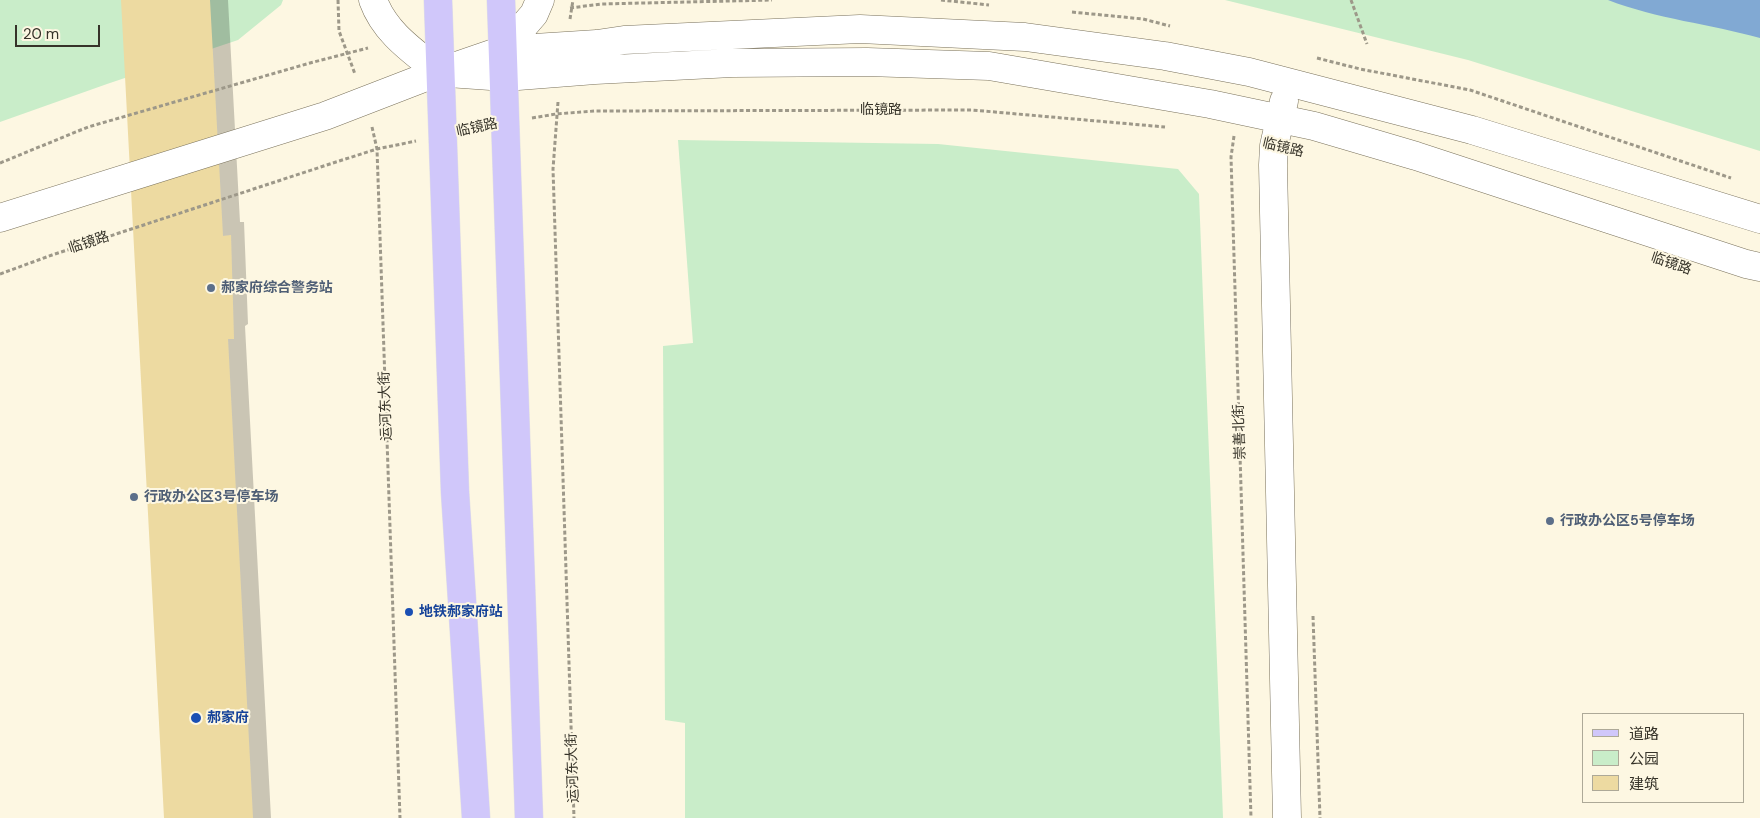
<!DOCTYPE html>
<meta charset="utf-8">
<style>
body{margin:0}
#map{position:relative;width:1760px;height:818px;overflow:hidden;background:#fdf7e2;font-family:"DM Sans","Noto Sans SC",sans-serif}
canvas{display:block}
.legend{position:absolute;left:1582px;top:713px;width:162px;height:90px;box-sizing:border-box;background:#fdf7e2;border:1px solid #ada998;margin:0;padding:6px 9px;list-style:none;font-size:15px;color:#363329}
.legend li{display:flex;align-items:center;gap:10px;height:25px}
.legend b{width:25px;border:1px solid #ada998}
.scale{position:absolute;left:15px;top:25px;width:85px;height:22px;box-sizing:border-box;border:2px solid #363329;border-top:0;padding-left:6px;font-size:15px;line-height:18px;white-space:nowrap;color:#363329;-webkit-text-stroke:4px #fdf7e2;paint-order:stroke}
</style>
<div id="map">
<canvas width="1760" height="818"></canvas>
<ul class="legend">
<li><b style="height:6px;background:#d0c7fa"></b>道路</li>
<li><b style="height:14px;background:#c9edc9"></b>公园</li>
<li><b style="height:14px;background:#eddaa1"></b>建筑</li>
</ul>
<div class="scale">20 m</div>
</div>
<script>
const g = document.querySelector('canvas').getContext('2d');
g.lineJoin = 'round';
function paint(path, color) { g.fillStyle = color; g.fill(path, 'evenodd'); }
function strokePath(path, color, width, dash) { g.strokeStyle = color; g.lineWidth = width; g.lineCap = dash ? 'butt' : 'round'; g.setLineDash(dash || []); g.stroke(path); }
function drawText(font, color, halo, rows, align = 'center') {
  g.font = font + ' "DM Sans","Noto Sans SC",sans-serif'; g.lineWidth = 4; g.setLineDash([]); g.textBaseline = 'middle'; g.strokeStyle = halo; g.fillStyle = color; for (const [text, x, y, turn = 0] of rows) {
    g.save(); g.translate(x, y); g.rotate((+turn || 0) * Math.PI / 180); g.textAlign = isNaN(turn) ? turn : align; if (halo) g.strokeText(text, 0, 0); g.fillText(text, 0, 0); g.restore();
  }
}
paint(new Path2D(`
 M0,0H283L281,5L238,40L107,84L0,122Z
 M1225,0H1760V151L1468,60Z
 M678,140L938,144L1178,169L1199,194L1223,818H685V723L665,720L663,346L693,343Z`), '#c9edc9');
paint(new Path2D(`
 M1608,0H1760V38C1710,24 1657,19 1608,0Z`), '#81a9d3');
paint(new Path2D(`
 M122,0H228L240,222H244L248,324L245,326L271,818H165Z`), '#0003');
paint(new Path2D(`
 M121,0H210L223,236L231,235L234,339H228L253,818H164Z`), '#eddaa1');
const tertiary = new Path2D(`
 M373,0C385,33 413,51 439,72
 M503,50L534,14L540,0
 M448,73L505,77L595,70L732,63L867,62L989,66L1210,104L1314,126L1416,156L1746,264L1760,267
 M1284,101L1274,146L1273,165L1287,818
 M0,218L325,116L439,72L503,50L597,44L624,40L860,29L1025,37L1165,56L1249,72L1472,130L1760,219`);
const primary = new Path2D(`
 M438,0L455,492L476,818
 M501,0L529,818`);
strokePath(tertiary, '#7a725c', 29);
strokePath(primary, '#e3e2e1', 29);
strokePath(new Path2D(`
 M338,0L339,31L355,74
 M941,0L989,5
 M1351,0L1367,44
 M570,8L601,4L772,0
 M1072,12L1143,19L1170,26
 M570,19L573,0
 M1317,58L1360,69L1470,90L1731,178
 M558,102L553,169L574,818
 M532,118L556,114L595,111L972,110L1165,127
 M372,127L377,149L400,818
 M1234,136L1231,157L1251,818
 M0,163L88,127L310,63L368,48
 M0,274L52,255L336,162L377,149L416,141
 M1313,616L1320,818`), '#9d9889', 3, [4, 2.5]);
strokePath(tertiary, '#fff', 28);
strokePath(primary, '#d0c7fa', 28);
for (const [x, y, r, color] of [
 [211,288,5,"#5c6f8a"],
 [134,497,5,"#5c6f8a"],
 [1550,521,5,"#5c6f8a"],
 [409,612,5,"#1a4fb4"],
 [196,718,6,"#1a4fb4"]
]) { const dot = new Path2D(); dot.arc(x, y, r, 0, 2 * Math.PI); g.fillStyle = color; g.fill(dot); strokePath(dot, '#fdf7e2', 2); }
drawText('14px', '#363329', '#fdf7e2', [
 ["临镜路",881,110],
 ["临镜路",477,128,-12],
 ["临镜路",1283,148,13],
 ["临镜路",89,243,-18],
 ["临镜路",1671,264,19],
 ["运河东大街",386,406,-92],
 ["崇善北街",1240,432,-92],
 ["运河东大街",573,768,-92]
]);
drawText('bold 14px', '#4e5e75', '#fdf7e2', [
 ["郝家府综合警务站",221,288],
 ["行政办公区3号停车场",144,497],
 ["行政办公区5号停车场",1560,521]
], 'left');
drawText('bold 14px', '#164399', '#fdf7e2', [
 ["地铁郝家府站",419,612],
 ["郝家府",207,718]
], 'left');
</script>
